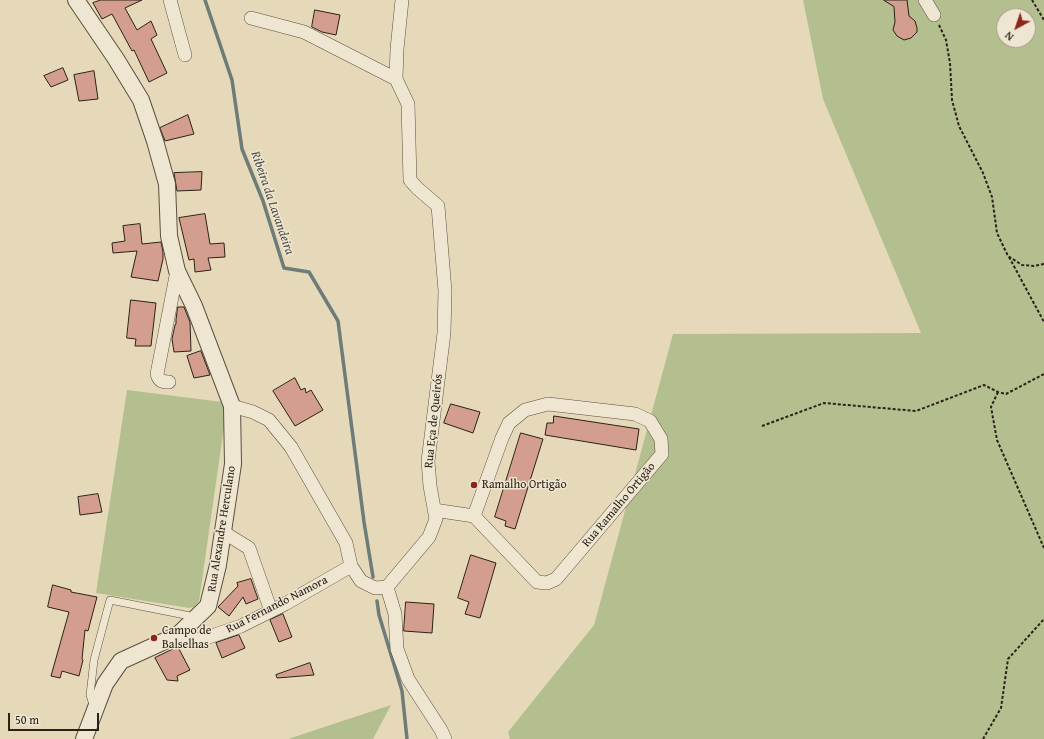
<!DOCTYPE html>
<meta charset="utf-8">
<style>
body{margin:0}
#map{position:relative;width:1044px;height:739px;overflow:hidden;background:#e6d9b9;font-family:"Gentium Book Plus",serif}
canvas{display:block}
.north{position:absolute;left:996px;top:8px;width:40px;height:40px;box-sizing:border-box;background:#efe6d2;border:1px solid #a19787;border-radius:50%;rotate:220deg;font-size:11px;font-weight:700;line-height:16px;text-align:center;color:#2b2117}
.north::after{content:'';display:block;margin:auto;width:14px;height:18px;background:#8f2418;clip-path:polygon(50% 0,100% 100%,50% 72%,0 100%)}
.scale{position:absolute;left:8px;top:713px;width:91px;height:18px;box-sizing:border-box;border:2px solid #2b2117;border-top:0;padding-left:5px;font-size:12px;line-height:14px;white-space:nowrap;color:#2b2117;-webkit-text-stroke:3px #efe6d2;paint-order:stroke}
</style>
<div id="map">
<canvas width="1044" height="739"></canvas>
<div class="north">N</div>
<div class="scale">50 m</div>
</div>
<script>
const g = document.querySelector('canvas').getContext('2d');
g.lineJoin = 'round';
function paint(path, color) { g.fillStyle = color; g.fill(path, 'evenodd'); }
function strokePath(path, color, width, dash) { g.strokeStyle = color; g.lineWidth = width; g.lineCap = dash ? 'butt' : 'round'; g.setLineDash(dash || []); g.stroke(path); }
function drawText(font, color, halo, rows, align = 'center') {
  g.font = font + ' "Gentium Book Plus",serif'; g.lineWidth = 3; g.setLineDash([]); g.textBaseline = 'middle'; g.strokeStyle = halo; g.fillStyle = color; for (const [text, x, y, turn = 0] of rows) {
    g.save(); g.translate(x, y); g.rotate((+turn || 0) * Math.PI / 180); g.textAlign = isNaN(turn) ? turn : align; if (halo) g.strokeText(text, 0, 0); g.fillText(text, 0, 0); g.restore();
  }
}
paint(new Path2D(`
 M803,0H1044V739H510L508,732L594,625L673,334L921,333L823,99ZM1004,16H1028V40H1004Z
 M127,390L222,402L226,413L199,601L194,607L189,608L96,593Z
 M391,705L373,739H288Z`), '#b4bf90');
strokePath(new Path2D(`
 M205,0L232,80L242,149L263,201L284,268L309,272L338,321L364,522L373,577
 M377,601L379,615L402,691L407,739`), '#6e7c78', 3.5);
const building = new Path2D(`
 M101,0H142L125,8L137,30L151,21L157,35L151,39L167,73L149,82L134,50L132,51L112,14L102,19L93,3Z
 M884,0H907L909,16L915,21L917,28V32L911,38L904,40L897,36L893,30L895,22L894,7Z
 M315,10L340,15L336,35L322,32L312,27Z
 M63,68L68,80L51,87L44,76Z
 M94,71L98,99L79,101L74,75Z
 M188,115L194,134L165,141L160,128Z
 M202,172L201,190L177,191L174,173Z
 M205,214L210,244L224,243L225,257L208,258L211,270L195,272L194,259L189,260L179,218Z
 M140,224L142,244L161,242L163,252V259L158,281L131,277L137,251L113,253L112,243L125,241L123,226Z
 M131,300L156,303L151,346H135L136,339L127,338Z
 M178,307H184L190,322L191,351L174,352L172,339L175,325L176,324V320Z
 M201,351L210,375L194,378L187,356Z
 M295,378L301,390L305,388L306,393L311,390L323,410L295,426L273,391Z
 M451,404L480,412L473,433L444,423Z
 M554,416L639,429L636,450L545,435L547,423H553Z
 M521,433L543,439L515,529L505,526L506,521L495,517Z
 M98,494L102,512L80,515L78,497Z
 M471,555L496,563L480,618L465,614L469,602L458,598Z
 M251,579L258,599L246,604L243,597L229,616L218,607L238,586L237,583Z
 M53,585L71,590V592L97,597L88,631L85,630L82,659L83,660L79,676L62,671L60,678L51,676L69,612L48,607Z
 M406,602L434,604L432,633L404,631Z
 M283,614L292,637L279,642L270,620Z
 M239,635L245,648L222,658L216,643Z
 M178,647L190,670L177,676L178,681L167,680L155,658Z
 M310,663L314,675L277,678L276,675Z`);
paint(building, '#d39e8d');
strokePath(building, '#2b2117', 1);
const service = new Path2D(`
 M94,708L90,695L94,660L110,600L195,617`);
const minor = new Path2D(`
 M170,0L185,55
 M925,0L934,15
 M251,18L304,32L396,79
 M169,382C162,382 159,381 157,374L177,271
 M232,406L253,412L269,420L291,447L346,543L351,566L361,581L375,588L387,587L429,537L436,519L430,486L428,461L444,333L445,291L438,206L417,188L410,180L408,104L396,79L397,49L402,0
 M434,510L474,516L537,582L547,583L556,579L662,454L661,439L650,421L635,414L548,404L525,410L509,423L502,438L474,516
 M223,532L249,548L271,611
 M387,587L395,614L397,649L408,679L441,730L445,739
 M178,635L200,640L241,626L285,604L351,566`);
const tertiary = new Path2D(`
 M76,0L116,59L141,100L155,141L167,184L169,236L177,271L194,306L232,406L233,464L218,565L208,606L178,635L121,661L105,684L84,739`);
strokePath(service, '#5a4f40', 8);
strokePath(minor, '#5a4f40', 14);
strokePath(tertiary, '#5a4f40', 18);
strokePath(new Path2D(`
 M1032,0L1044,20
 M939,25L946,40L950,63L952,100L959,126L983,173L992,197L997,233L1008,256L1022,265L1034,266L1044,264
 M1009,257L1044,322
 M998,392L991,407L997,440L1044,548
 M762,426L824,403L916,411L984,385L998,392L1006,394L1044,374
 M983,739L1001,708L1008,659L1044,619`), '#2b2117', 2, [3, 2]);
strokePath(service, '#efe6d2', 7);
strokePath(minor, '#efe6d2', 13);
strokePath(tertiary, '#efe6d2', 16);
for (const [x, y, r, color] of [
 [474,485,4,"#8f2418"],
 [154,638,4,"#8f2418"]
]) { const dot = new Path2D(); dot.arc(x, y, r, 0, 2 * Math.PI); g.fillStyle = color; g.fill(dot); strokePath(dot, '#efe6d2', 1.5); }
drawText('12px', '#2b2117', '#efe6d2', [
 ["Rua Eça de Queirós",434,421,-84],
 ["Rua Ramalho Ortigão",619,505,-50],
 ["Rua Alexandre Herculano",222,529,-81],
 ["Rua Fernando Namora",277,605,-27]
]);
drawText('12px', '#2b2117', '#efe6d2', [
 ["Ramalho Ortigão",482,485],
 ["Campo de",162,631],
 ["Balselhas",162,645]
], 'left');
drawText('italic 13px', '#4c4e48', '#efe6d2', [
 ["Ribeira da Lavandeira",272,203,71]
]);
</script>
